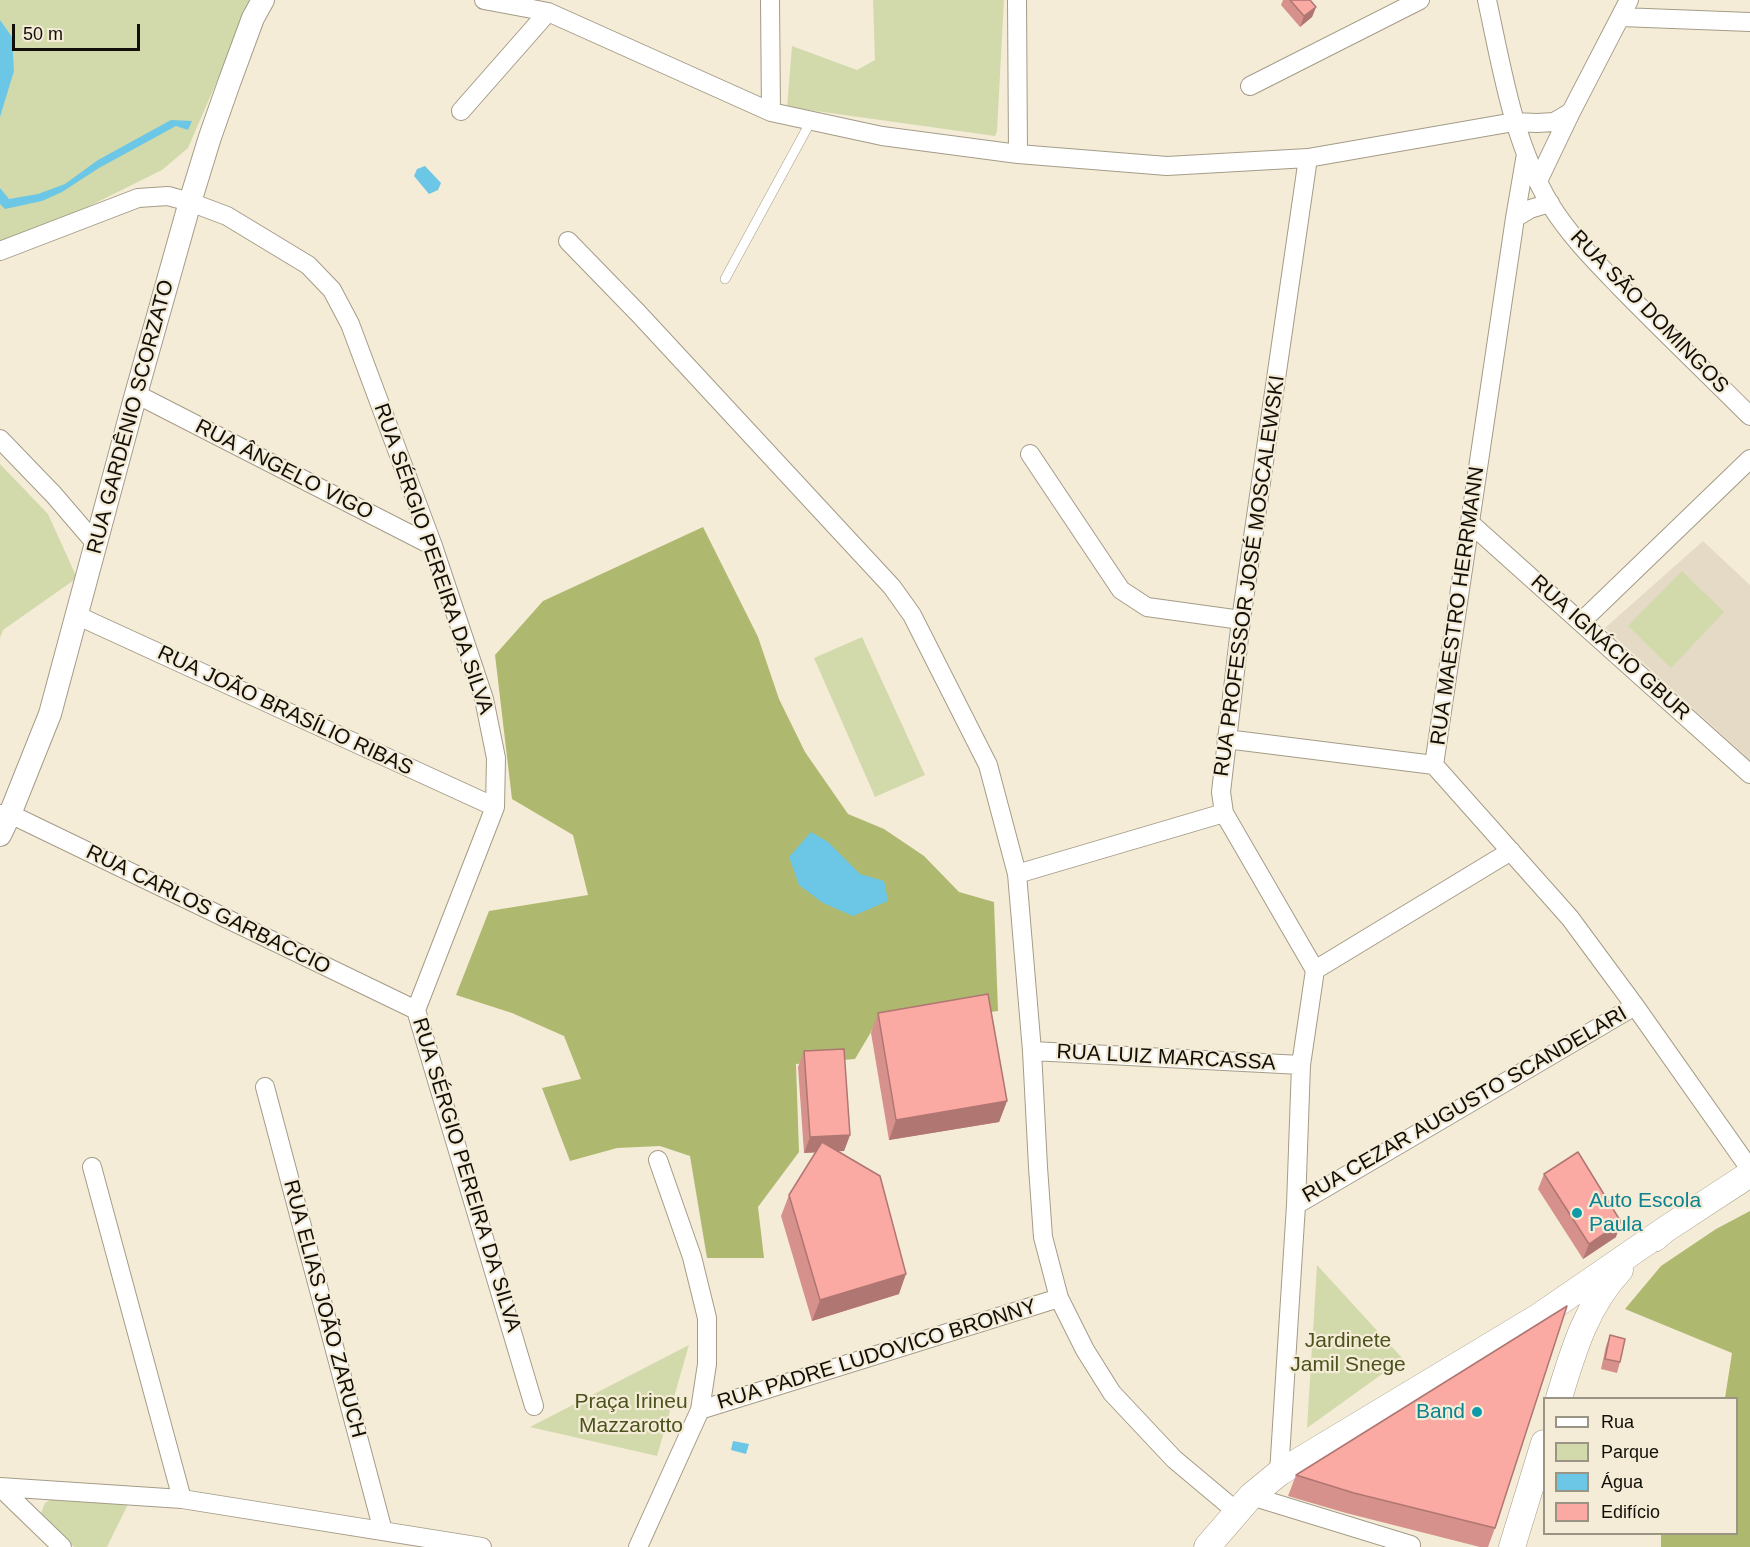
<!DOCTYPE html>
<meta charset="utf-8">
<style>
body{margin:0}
#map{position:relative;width:1750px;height:1547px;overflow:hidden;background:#f5ecd8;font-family:Helvetica,sans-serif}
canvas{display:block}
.legend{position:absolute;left:1543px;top:1397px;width:195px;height:138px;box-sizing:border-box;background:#f5ecd8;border:2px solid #9a9485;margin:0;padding:8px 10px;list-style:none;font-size:18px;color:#120f08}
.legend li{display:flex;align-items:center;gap:12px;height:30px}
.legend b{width:30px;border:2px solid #9a9485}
.scale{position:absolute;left:12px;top:24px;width:128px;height:27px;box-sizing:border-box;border:3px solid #120f08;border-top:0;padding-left:8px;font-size:18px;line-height:21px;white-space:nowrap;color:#120f08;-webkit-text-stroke:4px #f5ecd8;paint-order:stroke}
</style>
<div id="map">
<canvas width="1750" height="1547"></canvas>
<ul class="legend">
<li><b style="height:8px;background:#fff"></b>Rua</li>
<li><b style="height:16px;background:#d2daab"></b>Parque</li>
<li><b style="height:16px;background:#6bc7e5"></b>Água</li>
<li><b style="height:16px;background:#faa9a3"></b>Edifício</li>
</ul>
<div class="scale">50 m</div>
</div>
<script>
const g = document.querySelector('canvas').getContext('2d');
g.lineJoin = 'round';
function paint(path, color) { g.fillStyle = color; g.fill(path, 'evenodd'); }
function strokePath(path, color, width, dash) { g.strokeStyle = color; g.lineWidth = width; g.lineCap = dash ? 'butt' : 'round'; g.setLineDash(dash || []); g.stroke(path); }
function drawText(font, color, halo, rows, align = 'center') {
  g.font = font + ' Helvetica,sans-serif'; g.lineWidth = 4.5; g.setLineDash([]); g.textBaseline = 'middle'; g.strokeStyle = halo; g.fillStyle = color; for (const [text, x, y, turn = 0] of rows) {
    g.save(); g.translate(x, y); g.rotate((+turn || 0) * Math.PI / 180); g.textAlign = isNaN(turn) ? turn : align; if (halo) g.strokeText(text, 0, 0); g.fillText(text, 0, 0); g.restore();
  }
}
paint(new Path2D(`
 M1703,541L1750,585V760L1605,628Z`), '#e4dac5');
paint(new Path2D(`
 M0,0H252L188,148L162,170L33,234L0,243Z
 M873,0H1004L997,131L995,136L787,107L792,46L857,70L875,60Z
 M0,464L48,514L77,578L3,630L0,638Z
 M1682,571L1724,612L1671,668L1628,626Z
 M862,637L925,775L875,797L814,658Z
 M1317,1265L1403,1359L1307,1428Z
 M689,1345L657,1456L530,1427Z
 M57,1496L128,1504L107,1547H74L49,1525L41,1513L45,1503Z`), '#d2daab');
paint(new Path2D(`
 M703,527L758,637L779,699L805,752L848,814L884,829L924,856L959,892L994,902L998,1011L874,1027L855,1059L796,1064L799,1152L758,1207L764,1258H707L690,1156L660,1146L617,1148L570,1161L542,1088L581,1079L564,1036L512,1013L456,995L489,911L588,895L573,835L512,799L495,655L543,601Z
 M1750,1211V1547H1661V1534H1736V1398H1725L1732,1353L1625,1309L1661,1266L1716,1229Z`), '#aeb86f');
paint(new Path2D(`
 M0,20L12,37L14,71L0,117Z
 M171,120L192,121L188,130L176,126L99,168L62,192L42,201L5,209L0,204V188L9,199L38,194L65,184L98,160Z
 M425,166L441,183L438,190L429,194L414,176L417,169Z
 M811,832L828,842L860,874L884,881L888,901L853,916L823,903L799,885L789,857Z
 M733,1441L749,1444L746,1454L731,1450Z`), '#6bc7e5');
const service = new Path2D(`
 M725,279L811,121`);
const minor = new Path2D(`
 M484,0L548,12L771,112L882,136L1018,154L1167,166L1308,158L1514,122L1537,123L1554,122L1571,112
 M770,0L771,112
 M1017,0L1018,154
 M1487,0C1502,69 1513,142 1550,204C1569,235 1595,261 1620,287C1663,331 1707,373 1750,416
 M1621,17L1750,22
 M1250,86L1420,0
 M461,111L548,12
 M1526,154L1515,218L1434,765L1570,918L1635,1006L1750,1169
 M1538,181L1571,112L1629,0
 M1515,218L1530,209L1550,203
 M568,241L638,313L892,587L912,615L988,765L1017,874L1032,1051L1038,1167L1043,1237L1059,1298L1085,1350L1112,1393L1174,1459L1236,1511
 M0,251L138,198L168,196L190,202L227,216L308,265L332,290L350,324L433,546L484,699L496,758L495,807L416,1010L534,1406
 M136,394L433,546
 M0,439L54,495L96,544
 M1030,454L1121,590L1147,607L1241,620
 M1470,523L1750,774
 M76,615L495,807
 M1581,622L1750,459
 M1226,739L1434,765
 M0,814H10L416,1010
 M1017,874L1224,813
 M1315,970L1511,851
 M1032,1051L1301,1065
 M265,1087L383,1531
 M658,1160L692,1257L707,1318V1364L700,1410
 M92,1167L182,1499
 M1296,1205L1635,1006
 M1279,1473L1296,1205L1301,1065L1315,970L1224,813L1221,792L1241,620L1308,158
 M0,1487L182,1499L482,1547
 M0,1487L62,1547
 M1251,1496L1411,1545
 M638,1547L700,1410L1059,1298`);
const tertiary = new Path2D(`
 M0,835L10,814L50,714L136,394L190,202L210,137L229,83L253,18L263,0`);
const secondary = new Path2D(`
 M1654,1239L1666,1229L1750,1174
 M1559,1398C1573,1352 1586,1306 1620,1270
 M1207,1547L1251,1496L1279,1473L1538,1317L1666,1229
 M1512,1547L1544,1443`);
strokePath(service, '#a49c88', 10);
strokePath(minor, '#a49c88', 20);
strokePath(tertiary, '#a49c88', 24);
strokePath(secondary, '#a49c88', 27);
strokePath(service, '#fff', 9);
strokePath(minor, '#fff', 18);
strokePath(tertiary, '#fff', 22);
strokePath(secondary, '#fff', 26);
paint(new Path2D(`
 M1283,0H1310L1316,7L1312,17L1300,27L1281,5Z
 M878,1013L1007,1101L999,1122L889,1140L871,1033Z
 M804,1051L850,1135L844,1151H838L899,1294L812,1321L781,1216L789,1195L816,1152L804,1153L798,1067Z
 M1544,1174L1616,1237L1583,1259L1538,1189Z
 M1610,1335L1620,1362L1617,1373L1601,1369L1606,1346Z
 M1296,1475L1495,1528L1488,1547H1480L1346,1513L1288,1496Z`), '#d7918c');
paint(new Path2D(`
 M1316,7L1312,17L1300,27L1304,16Z
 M1007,1101L999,1122L889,1140L896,1120Z
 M850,1135L844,1151L804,1153L810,1137Z
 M1621,1222L1616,1237L1583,1259L1589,1244Z
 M906,1274L899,1294L812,1321L820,1300Z`), '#af7672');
const building = new Path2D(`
 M1290,0H1310L1316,7L1304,16Z
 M988,994L1007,1101L896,1120L878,1013Z
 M844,1049L850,1135L810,1137L804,1051Z
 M822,1142L880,1176L906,1274L820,1300L789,1195Z
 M1578,1152L1621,1222L1589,1244L1544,1174Z
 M1567,1306L1495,1528L1354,1493L1296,1475Z
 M1610,1335L1625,1339L1620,1362L1605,1359Z`);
paint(building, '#faa9a3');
strokePath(building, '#af7672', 1.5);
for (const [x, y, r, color] of [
 [1577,1213,6,"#0f9aa8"],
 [1477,1412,6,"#0f9aa8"]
]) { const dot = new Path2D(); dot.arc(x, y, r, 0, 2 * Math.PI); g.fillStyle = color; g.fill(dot); strokePath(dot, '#f5ecd8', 2); }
drawText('21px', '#120f08', '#f5ecd8', [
 ["RUA SÃO DOMINGOS",1649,312,46],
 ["RUA GARDÊNIO SCORZATO",131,417,-75],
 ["RUA ÂNGELO VIGO",284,470,27],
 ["RUA SÉRGIO PEREIRA DA SILVA",433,559,71],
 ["RUA PROFESSOR JOSÉ MOSCALEWSKI",1250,576,-82],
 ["RUA MAESTRO HERRMANN",1458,606,-82],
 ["RUA IGNÁCIO GBUR",1610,648,42],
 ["RUA JOÃO BRASÍLIO RIBAS",285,711,25],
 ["RUA CARLOS GARBACCIO",208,910,26],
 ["RUA LUIZ MARCASSA",1166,1058,3],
 ["RUA CEZAR AUGUSTO SCANDELARI",1465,1105,-30],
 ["RUA SÉRGIO PEREIRA DA SILVA",466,1175,73],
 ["RUA ELIAS JOÃO ZARUCH",324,1309,75],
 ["RUA PADRE LUDOVICO BRONNY",877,1355,-17]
]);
drawText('21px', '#0d838f', '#f5ecd8', [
 ["Auto Escola",1589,1201],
 ["Paula",1589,1225],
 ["Band",1465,1412,"right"]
], 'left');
drawText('21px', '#4b521c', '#f5ecd8', [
 ["Jardinete",1348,1341],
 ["Jamil Snege",1348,1365],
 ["Praça Irineu",631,1402],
 ["Mazzarotto",631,1426]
]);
</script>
